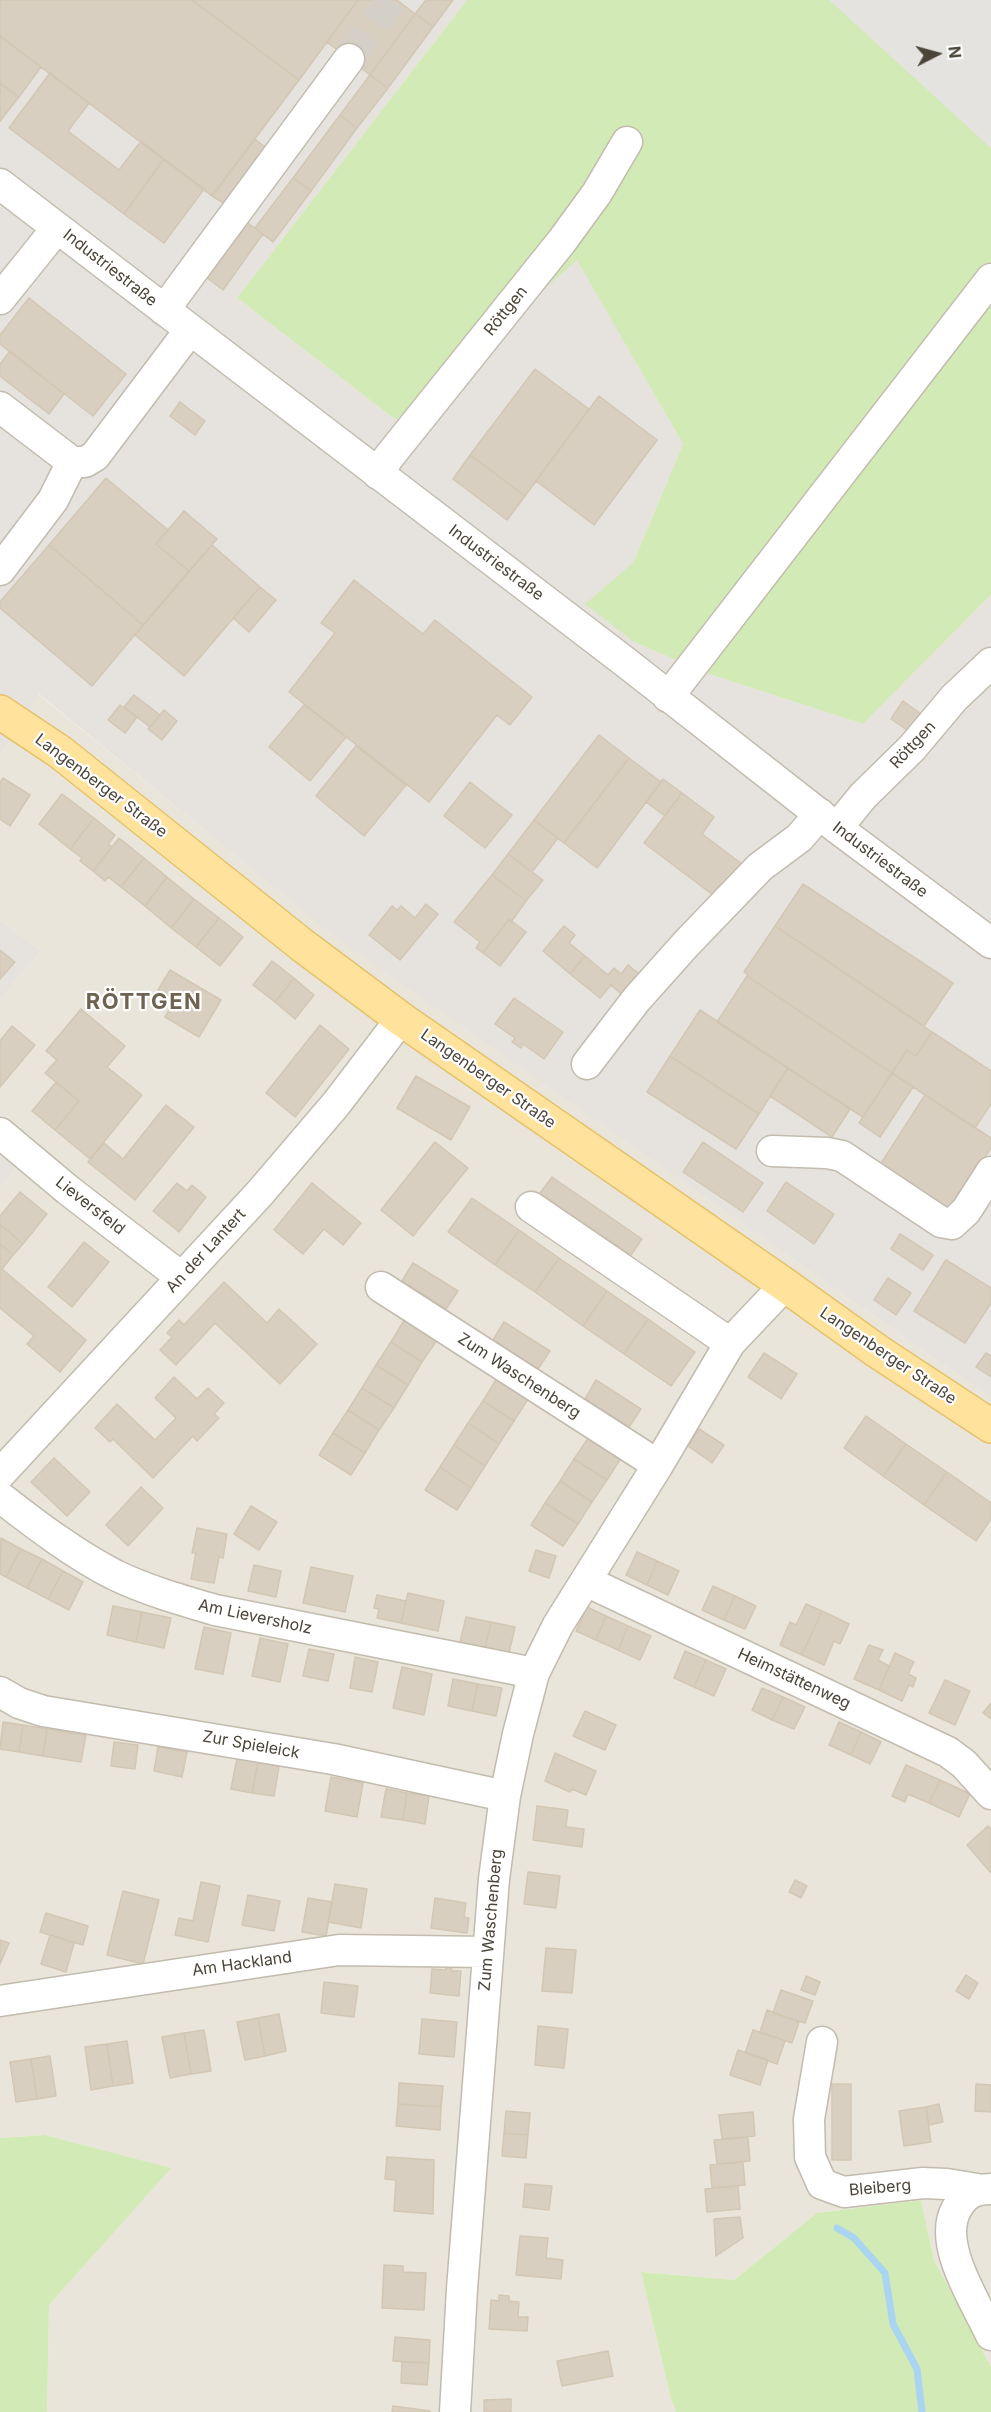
<!DOCTYPE html>
<meta charset="utf-8">
<style>
body{margin:0}
#map{position:relative;width:991px;height:2412px;overflow:hidden;background:#f6f3ec;font-family:Inter,sans-serif}
canvas{display:block}
.north{position:absolute;left:907px;top:24px;width:60px;height:60px;-webkit-text-stroke:4px #fff;paint-order:stroke;rotate:84deg;font-size:16px;font-weight:700;line-height:24px;text-align:center;color:#4b4439}
.north::after{content:'';display:block;margin:auto;width:21px;height:27px;background:#4b4439;clip-path:polygon(50% 0,100% 100%,50% 72%,0 100%)}
</style>
<div id="map">
<canvas width="991" height="2412"></canvas>
<div class="north">N</div>
</div>
<script>
const g = document.querySelector('canvas').getContext('2d');
g.lineJoin = 'round';
function paint(path, color) { g.fillStyle = color; g.fill(path, 'evenodd'); }
function strokePath(path, color, width, dash) { g.strokeStyle = color; g.lineWidth = width; g.lineCap = dash ? 'butt' : 'round'; g.setLineDash(dash || []); g.stroke(path); }
function drawText(font, color, halo, rows, align = 'center') {
  g.font = font + ' Inter,sans-serif'; g.lineWidth = 4.5; g.setLineDash([]); g.textBaseline = 'middle'; g.strokeStyle = halo; g.fillStyle = color; for (const [text, x, y, turn = 0] of rows) {
    g.save(); g.translate(x, y); g.rotate((+turn || 0) * Math.PI / 180); g.textAlign = isNaN(turn) ? turn : align; if (halo) g.strokeText(text, 0, 0); g.fillText(text, 0, 0); g.restore();
  }
}
paint(new Path2D(`
 M38,694L336,937L991,1398V2367L934,2260L921,2200L817,2213L734,2280L641,2272L671,2399L676,2412H47L49,2305L170,2168L45,2135L0,2138V1189L37,1142L0,1114V1000L41,951L0,920V757Z`), '#eae5da');
paint(new Path2D(`
 M0,0H467L237,298L396,420L577,259L683,444L633,563L634,642L709,674L863,724L991,595V1398L335,937L39,694L0,757Z
 M0,920L41,951L0,1000Z
 M0,1114L37,1142L0,1189Z`), '#e6e2dd');
paint(new Path2D(`
 M467,0H991V595L863,724L709,674L634,642L585,604L633,563L683,444L577,260L396,420L237,298Z
 M45,2135L171,2168L49,2305L47,2412H0V2138Z
 M921,2200L934,2260L991,2367V2412H676L671,2399L641,2272L734,2280L817,2213Z`), '#d2eab5');
paint(new Path2D(`
 M829,0H991V148Z`), '#e5e3e0');
strokePath(new Path2D(`
 M837,2228L854,2238L885,2273L893,2324L917,2369L922,2412`), '#a9d4f2', 7);
const building = new Path2D(`
 M0,0H192L299,80L212,196L0,36Z
 M192,0H358L299,80Z
 M358,0H397L415,14L370,75L327,42Z
 M426,0H453L433,27L415,14Z
 M415,14L433,27L388,88L370,75Z
 M0,36L41,67L19,97L0,83Z
 M50,73L89,103L68,131L119,170L141,141L164,159L124,214L9,128Z
 M370,75L388,88L357,128L340,115Z
 M0,83L19,97L0,121Z
 M340,115L357,128L311,191L293,178Z
 M255,139L265,147L224,203L212,196Z
 M164,159L204,189L164,243L124,214Z
 M293,178L311,191L273,242L255,228Z
 M242,219L263,234L223,290L202,274Z
 M29,298L126,374L93,416L0,344V335Z
 M10,351L64,394L49,414L0,376V364Z
 M535,369L589,409L525,496L470,455Z
 M599,396L657,440L594,525L536,481Z
 M180,402L205,421L195,435L170,416Z
 M470,455L525,496L507,520L453,479Z
 M106,478L168,530L156,544L189,571L143,625L49,545Z
 M184,511L217,539L189,571L156,544Z
 M49,545L143,625L92,686L0,608V602Z
 M212,545L260,587L184,676L135,635Z
 M354,580L423,634L435,620L532,697L510,725L497,715L429,802L289,692L335,633L321,623Z
 M260,587L276,600L249,632L233,618Z
 M134,695L160,715L150,727L124,707Z
 M903,701L928,719L916,736L891,719Z
 M120,705L137,717L125,733L108,720Z
 M304,705L346,737L310,781L269,747Z
 M164,710L177,721L162,740L148,729Z
 M599,735L629,758L564,843L534,820Z
 M356,746L406,785L364,836L316,796Z
 M629,758L661,782L597,868L564,843Z
 M3,778L30,795L10,826L0,819V782Z
 M663,779L682,793L665,816L646,802Z
 M470,782L512,815L485,848L444,816Z
 M682,793L714,817L702,834L742,864L717,898L644,843Z
 M62,794L94,818L70,849L39,824Z
 M94,818L115,835L108,844L112,847L93,871L80,861L82,858L70,849Z
 M534,820L558,838L532,872L508,854Z
 M119,838L144,858L121,887L108,877L105,881L93,871Z
 M508,854L543,880L526,901L492,875Z
 M144,858L167,877L145,906L121,887Z
 M492,875L526,901L511,922L509,919L483,953L476,948L480,942L454,922Z
 M167,877L194,899L171,928L145,906Z
 M803,884L953,983L924,1026L775,926Z
 M194,899L219,918L196,947L171,928Z
 M426,904L438,914L400,960L369,935L392,906L397,910L401,906L415,918Z
 M219,918L243,937L220,966L196,947Z
 M509,919L526,932L500,966L483,953Z
 M564,926L575,935L569,943L585,956L570,974L543,951Z
 M775,926L932,1032L916,1056L907,1050L892,1073L747,976L748,975L744,972Z
 M0,950L15,962L0,979Z
 M585,956L608,975L614,968L621,974L628,965L643,977L626,998L611,985L600,998L570,974Z
 M272,961L294,978L275,1002L253,985Z
 M170,970L221,1000L199,1037L165,1017L175,1000L158,990Z
 M747,976L892,1073L863,1117L717,1022Z
 M294,978L314,995L295,1019L275,1002Z
 M514,998L563,1032L544,1059L523,1044L521,1048L512,1042L515,1038L495,1024Z
 M81,1009L125,1046L107,1067L142,1095L90,1159L55,1130L79,1101L45,1073L57,1060L46,1051Z
 M700,1010L788,1068L759,1114L670,1056Z
 M320,1025L349,1049L295,1117L266,1093Z
 M12,1026L35,1045L0,1087V1041Z
 M932,1032L991,1071V1104L975,1128L892,1073L907,1050L916,1056Z
 M670,1056L759,1114L736,1149L647,1092Z
 M788,1068L850,1109L832,1137L770,1096Z
 M892,1073L913,1087L880,1137L859,1123Z
 M416,1076L470,1107L451,1140L397,1108Z
 M56,1082L79,1101L55,1130L32,1111Z
 M925,1095L991,1138V1148L948,1214L878,1168Z
 M166,1105L194,1127L135,1200L88,1162L104,1143L123,1159Z
 M435,1142L468,1168L413,1236L381,1210Z
 M703,1142L763,1183L743,1212L683,1172Z
 M552,1177L642,1239L631,1255L540,1193Z
 M786,1182L834,1214L814,1244L767,1211Z
 M177,1183L187,1191L192,1185L206,1197L179,1232L153,1211Z
 M312,1183L361,1223L343,1245L324,1229L303,1254L274,1230Z
 M20,1192L47,1214L23,1244L0,1224V1216Z
 M472,1198L519,1230L495,1265L448,1232Z
 M0,1224L23,1244L13,1255L0,1244Z
 M519,1230L559,1258L535,1292L495,1265Z
 M900,1234L933,1255L923,1270L891,1249Z
 M84,1242L109,1262L72,1307L48,1287Z
 M0,1244L13,1255L2,1269L86,1340L60,1372L27,1344L34,1336L0,1308Z
 M559,1258L607,1291L583,1326L535,1292Z
 M946,1260L991,1288V1303L965,1343L914,1311Z
 M413,1263L458,1291L446,1309L402,1281Z
 M888,1278L911,1293L896,1315L874,1300Z
 M224,1282L267,1323L279,1309L317,1344L280,1384L215,1323L176,1365L160,1350L172,1337L167,1333L179,1320L184,1325Z
 M607,1291L648,1319L624,1354L583,1326Z
 M405,1319L437,1340L422,1362L391,1342Z
 M648,1319L695,1352L671,1386L624,1354Z
 M504,1322L550,1351L538,1369L493,1340Z
 M391,1342L422,1362L408,1385L376,1365Z
 M764,1353L797,1374L781,1399L748,1377Z
 M986,1353L991,1356V1377L976,1367Z
 M376,1365L408,1385L394,1408L362,1388Z
 M174,1377L197,1399L208,1388L224,1403L214,1414L219,1418L197,1441L193,1436L153,1478L113,1439L110,1442L95,1428L117,1404L155,1440L176,1418L155,1398Z
 M497,1378L528,1399L514,1421L483,1401Z
 M596,1380L641,1409L629,1427L585,1399Z
 M362,1388L394,1408L379,1430L348,1410Z
 M483,1401L514,1421L499,1444L468,1423Z
 M348,1410L379,1430L365,1453L333,1433Z
 M866,1416L906,1444L883,1476L844,1448Z
 M468,1423L499,1444L485,1466L454,1445Z
 M699,1429L724,1445L712,1463L688,1446Z
 M333,1433L365,1453L351,1475L319,1455Z
 M589,1437L621,1458L607,1480L574,1459Z
 M906,1444L947,1472L924,1505L883,1476Z
 M454,1445L485,1466L471,1488L440,1467Z
 M54,1458L90,1492L67,1516L31,1482Z
 M574,1459L607,1480L592,1502L560,1481Z
 M440,1467L471,1488L457,1510L425,1490Z
 M947,1472L991,1503V1519L976,1541L924,1505Z
 M560,1481L592,1502L578,1524L545,1503Z
 M141,1487L163,1508L128,1546L106,1525Z
 M545,1503L578,1524L563,1546L531,1525Z
 M251,1506L277,1522L259,1550L234,1534Z
 M197,1528L227,1534L223,1558L219,1557L214,1583L191,1579L196,1553H192Z
 M1,1538L21,1549L6,1577L0,1574Z
 M21,1549L42,1559L27,1588L6,1577Z
 M536,1550L556,1556L549,1578L529,1571Z
 M637,1552L657,1561L647,1585L626,1575Z
 M42,1559L63,1571L48,1599L27,1588Z
 M657,1561L679,1571L668,1595L647,1585Z
 M254,1565L281,1571L276,1597L248,1591Z
 M311,1567L353,1576L345,1612L303,1603Z
 M63,1571L83,1582L69,1610L48,1599Z
 M713,1586L735,1596L724,1620L702,1610Z
 M408,1593L444,1601L438,1631L401,1623Z
 M377,1595L406,1601L401,1623L377,1618L379,1609L374,1608Z
 M735,1596L756,1606L745,1629L724,1620Z
 M806,1604L822,1611L802,1655L780,1645L790,1622L796,1625Z
 M113,1606L142,1612L136,1642L107,1635Z
 M587,1607L606,1616L596,1640L576,1631Z
 M822,1611L849,1624L840,1644L834,1641L824,1665L802,1655Z
 M142,1612L171,1618L164,1648L136,1642Z
 M606,1616L628,1626L618,1650L596,1640Z
 M466,1617L491,1622L485,1648L460,1642Z
 M491,1622L515,1627L509,1653L485,1648Z
 M628,1626L651,1636L640,1660L618,1650Z
 M204,1627L231,1633L223,1674L195,1669Z
 M260,1638L288,1644L280,1682L252,1676Z
 M869,1645L883,1650L878,1660L889,1666L879,1690L854,1679Z
 M309,1649L334,1654L328,1681L303,1676Z
 M685,1651L706,1660L694,1687L674,1678Z
 M895,1653L914,1662L908,1674L916,1678L913,1687L909,1685L902,1701L879,1690Z
 M355,1657L378,1662L372,1692L350,1688Z
 M706,1660L726,1669L714,1696L694,1687Z
 M402,1667L432,1674L424,1715L393,1708Z
 M453,1679L478,1684L472,1711L448,1706Z
 M945,1680L970,1691L955,1725L929,1713Z
 M478,1684L502,1688L496,1716L472,1711Z
 M762,1688L783,1697L772,1720L752,1710Z
 M783,1697L805,1707L794,1729L772,1720Z
 M991,1703V1719L983,1713Z
 M585,1711L616,1725L605,1750L573,1736Z
 M3,1722L23,1725L19,1752L0,1749Z
 M839,1722L861,1732L851,1755L829,1745Z
 M23,1725L47,1729L43,1756L19,1752Z
 M47,1729L86,1735L81,1762L43,1756Z
 M861,1732L881,1742L870,1764L851,1755Z
 M114,1742L138,1745L135,1769L111,1766Z
 M158,1747L187,1752L182,1777L154,1771Z
 M555,1753L596,1771L586,1795L572,1789L570,1792L545,1781Z
 M237,1758L258,1762L252,1793L231,1789Z
 M258,1762L279,1766L274,1796L252,1793Z
 M906,1765L940,1780L929,1803L908,1794L905,1802L892,1796Z
 M331,1777L363,1783L357,1817L325,1811Z
 M940,1780L970,1794L959,1817L929,1803Z
 M386,1789L407,1793L403,1820L381,1817Z
 M407,1793L429,1796L425,1824L403,1820Z
 M537,1806L568,1810L566,1827L584,1829L582,1847L533,1840Z
 M988,1826L991,1829V1873L967,1845Z
 M528,1872L560,1876L556,1908L524,1904Z
 M795,1880L807,1886L801,1898L789,1892Z
 M201,1882L220,1886L208,1942L175,1935L179,1918L193,1921Z
 M335,1884L367,1889L361,1928L328,1922Z
 M123,1891L159,1900L143,1964L107,1955Z
 M248,1895L280,1901L274,1931L242,1925Z
 M308,1898L332,1902L326,1936L302,1932Z
 M435,1898L466,1903L464,1917L469,1918L467,1933L431,1928Z
 M46,1913L88,1926L83,1945L40,1932Z
 M50,1935L74,1943L66,1972L41,1964Z
 M0,1940L9,1943L0,1964Z
 M546,1948L576,1950L572,1993L542,1991Z
 M446,1966H452L451,1971H461L459,1996L430,1993L432,1969L446,1970Z
 M966,1975L978,1983L969,1999L956,1991Z
 M806,1976L820,1982L815,1995L801,1990Z
 M324,1982L358,1986L354,2017L321,2013Z
 M781,1990L813,2001L805,2023L773,2013Z
 M767,2010L799,2022L792,2043L760,2032Z
 M279,2014L286,2051L265,2056L258,2018Z
 M258,2018L265,2056L245,2060L237,2022Z
 M422,2019L457,2022L454,2057L419,2054Z
 M538,2026L568,2029L564,2068L535,2065Z
 M204,2030L211,2071L191,2074L184,2033Z
 M753,2030L785,2041L777,2064L745,2053Z
 M184,2033L191,2074L170,2078L162,2037Z
 M127,2041L133,2083L113,2086L107,2044Z
 M107,2044L113,2086L91,2090L85,2047Z
 M738,2050L768,2060L760,2085L730,2075Z
 M50,2056L56,2096L37,2099L31,2059Z
 M31,2059L37,2099L16,2102L10,2062Z
 M399,2083L443,2086L441,2107L398,2104Z
 M832,2084H851V2160H832Z
 M976,2084L991,2085V2112L975,2111Z
 M398,2104L441,2107L440,2130L396,2126Z
 M939,2104L943,2122L929,2125L926,2107Z
 M926,2107L931,2142L904,2146L899,2111Z
 M506,2111L530,2113L528,2135L504,2133Z
 M753,2112L755,2136L722,2139L719,2115Z
 M504,2133L528,2135L526,2158L502,2156Z
 M748,2137L750,2161L717,2164L714,2140Z
 M387,2157L434,2160L433,2214L394,2211L396,2180L385,2179Z
 M743,2162L745,2185L712,2188L710,2165Z
 M525,2184L552,2186L549,2210L523,2207Z
 M738,2186L740,2209L707,2212L705,2189Z
 M740,2217L743,2238L716,2256L714,2219Z
 M520,2236L548,2238L546,2258L563,2260L561,2279L516,2275Z
 M384,2265L403,2266V2272L426,2273L424,2310L382,2308Z
 M499,2295L509,2296V2301L519,2302L518,2317H528L527,2331L489,2329L491,2300L499,2301Z
 M395,2337L430,2340L429,2363L393,2361Z
 M608,2351L613,2376L562,2386L557,2361Z
 M402,2362L429,2363L427,2385L401,2383Z
 M511,2399V2412H484V2400Z
 M393,2406L430,2411V2412H392Z`);
paint(building, '#d8cfc1');
strokePath(building, '#d3c7b4', 1.5);
strokePath(new Path2D(`
 M349,59L391,0`), '#d4d0c8', 30, [30, 15]);
const minor = new Path2D(`
 M0,184L624,661L837,828L991,943
 M0,299L57,228
 M164,310L349,59
 M0,407L72,462H85L95,456L190,330
 M378,474L388,458L562,241L597,193L627,142
 M0,570L53,500L72,462
 M668,697L991,279
 M837,828L863,796L912,748L954,698L991,663
 M587,1064L636,1000L686,944L760,867L799,838L820,814
 M0,1133L68,1190L181,1277
 M772,1151L827,1153L842,1156L941,1222L952,1224L966,1211L991,1172
 M531,1207L730,1343
 M381,1287L658,1465
 M0,1474L260,1193L336,1104L401,1019
 M0,1497C36,1525 74,1554 115,1575C146,1590 181,1600 215,1610L534,1673
 M586,1581L948,1752L964,1764L991,1794
 M0,1692L19,1703L43,1711L333,1759L505,1796
 M0,2001L339,1950L486,1952
 M822,2042L809,2119L810,2157L822,2184L844,2192L923,2183L947,2184L977,2189
 M991,2189C974,2189 965,2194 957,2208C936,2243 976,2302 991,2335
 M455,2412L462,2289L494,1879L505,1796L518,1734L534,1673L558,1625L658,1465L730,1343L785,1285`);
const major = new Path2D(`
 M0,712L60,752L302,945L401,1019L785,1285L877,1351L991,1426`);
strokePath(minor, '#c2bbae', 33);
strokePath(major, '#e6c16a', 36);
strokePath(minor, '#fff', 30);
strokePath(major, '#ffe39c', 33);
drawText('16px', '#4b4439', '#fff', [
 ["Industriestraße",110,268,38],
 ["Röttgen",506,311,-51],
 ["Industriestraße",496,563,37],
 ["Röttgen",913,745,-47],
 ["Langenberger Straße",101,786,37],
 ["Industriestraße",880,860,37],
 ["Langenberger Straße",488,1079,35],
 ["Lieversfeld",90,1206,38],
 ["An der Lantert",206,1251,-47],
 ["Langenberger Straße",888,1356,34],
 ["Zum Waschenberg",519,1376,33],
 ["Am Lieversholz",255,1617,12],
 ["Heimstättenweg",794,1679,25],
 ["Zur Spieleick",251,1745,10],
 ["Zum Waschenberg",491,1920,-85],
 ["Am Hackland",242,1964,-8],
 ["Bleiberg",880,2188,-5]
]);
g.letterSpacing = '1.5px';
drawText('bold 22px', '#6e6250', '#fff', [
 ["RÖTTGEN",144,1002]
]);
g.letterSpacing = '0px';
</script>
